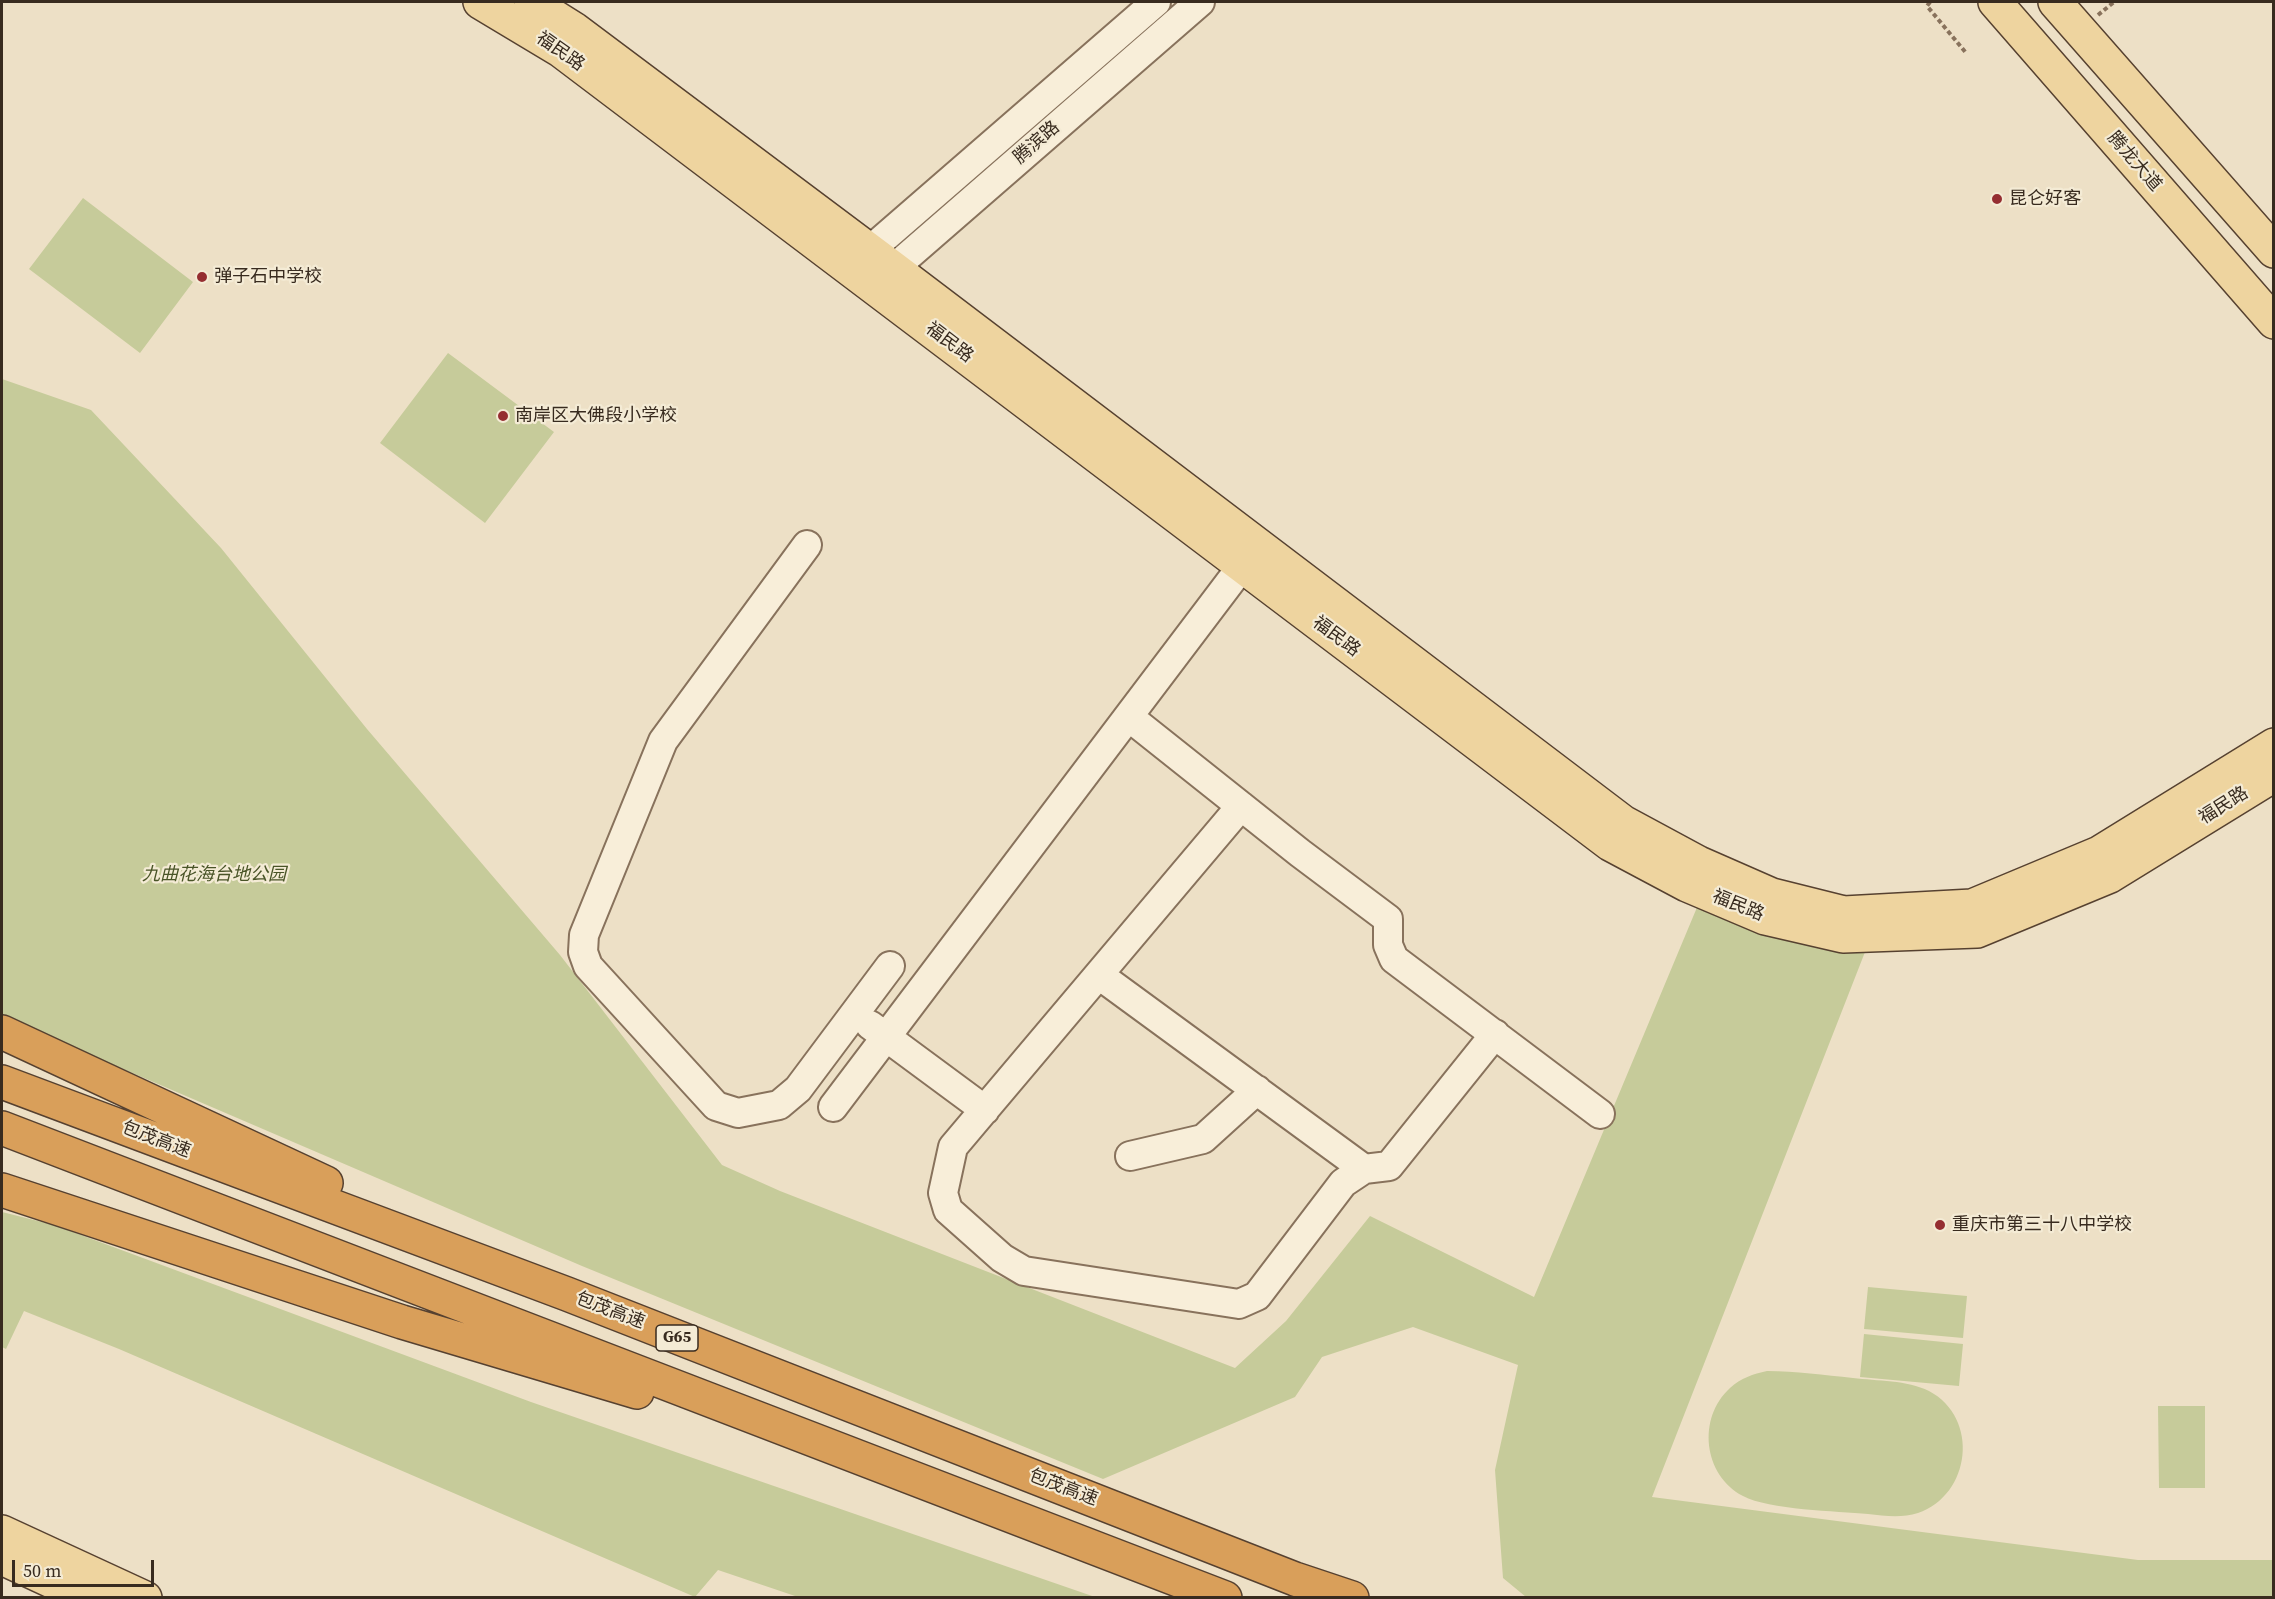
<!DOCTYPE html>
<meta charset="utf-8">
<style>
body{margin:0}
#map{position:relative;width:2275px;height:1599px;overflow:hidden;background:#ede0c6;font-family:"Source Serif 4",serif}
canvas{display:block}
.frame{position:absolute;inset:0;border:3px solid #382b1f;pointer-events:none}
.scale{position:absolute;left:12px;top:1560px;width:142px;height:27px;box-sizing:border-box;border:3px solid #382b1f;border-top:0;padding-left:8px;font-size:18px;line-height:21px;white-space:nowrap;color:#382b1f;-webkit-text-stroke:4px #f4ebd5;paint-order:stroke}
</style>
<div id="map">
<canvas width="2275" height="1599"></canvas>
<div class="frame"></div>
<div class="scale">50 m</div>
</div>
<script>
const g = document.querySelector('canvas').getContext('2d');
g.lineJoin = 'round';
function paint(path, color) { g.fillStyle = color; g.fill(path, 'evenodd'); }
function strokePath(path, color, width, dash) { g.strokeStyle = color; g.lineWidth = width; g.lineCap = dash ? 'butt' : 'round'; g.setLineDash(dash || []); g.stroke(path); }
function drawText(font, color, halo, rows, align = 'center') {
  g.font = font + ' "Source Serif 4","Noto Sans SC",serif'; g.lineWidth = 4.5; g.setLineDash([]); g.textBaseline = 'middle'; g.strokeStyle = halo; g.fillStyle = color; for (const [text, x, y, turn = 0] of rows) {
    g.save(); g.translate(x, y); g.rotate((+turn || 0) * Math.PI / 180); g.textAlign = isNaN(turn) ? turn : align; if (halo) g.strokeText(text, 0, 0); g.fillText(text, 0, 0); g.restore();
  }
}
paint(new Path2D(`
 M83,198L193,282L140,353L29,269Z
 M448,353L554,432L485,523L380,443Z
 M2,379L91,410L221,548L367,729L560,955L722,1165L780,1191L1235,1368L1286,1321L1370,1216L1534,1297L1698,905L1813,945L1865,952L1652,1497L2138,1560H2273V1597H1526L1503,1578L1495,1470L1518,1365L1413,1327L1322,1357L1295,1397L1103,1479L582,1266L2,1017Z
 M2,1212L54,1225L531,1402L1095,1597H798L718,1570L695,1597L119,1349L24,1311L6,1349L2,1347Z
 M1868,1287L1967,1296L1963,1338L1864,1329Z
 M1864,1334L1963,1344L1959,1386L1860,1377Z
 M1767,1371C1796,1371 1824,1375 1853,1378C1877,1381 1907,1380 1929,1391C1980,1418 1971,1495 1918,1513C1902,1518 1885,1516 1868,1514C1837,1511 1769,1510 1743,1496C1703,1475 1697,1418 1730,1388C1741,1378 1753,1374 1767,1371Z
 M2158,1406H2205V1488H2159Z`), '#c6cb9a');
const minor = new Path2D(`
 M854,264L1156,2
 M878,282L1200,2
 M807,545L663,741L584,935L583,952L588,966L716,1106L738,1113L779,1105L798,1089L890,966
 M1129,717L1300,853L1388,919V945L1394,959L1600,1114
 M1241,806L953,1147L943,1193L948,1210L1002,1258L1024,1271L1239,1304L1257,1296L1343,1183L1364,1169L1389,1166L1495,1034
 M1099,975L1364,1169
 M870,1025L985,1110
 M833,1107L1255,549
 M1130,1156L1203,1139L1257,1090`);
const major = new Path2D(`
 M480,2L560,50L1610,844L1687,885L1765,918L1843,936L1977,931L2110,876L2274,775
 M531,2L574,29L893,268L1623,822L1699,863L1772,895L1844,913L1972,906L2099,853L2274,745
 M1995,2L2274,322
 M2055,2L2274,251
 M2,1532L145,1598
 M2,1558L88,1598`);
const highway = new Path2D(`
 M2,1032L326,1183
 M2,1082L567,1294L1295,1579L1352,1598
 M2,1128L1225,1598
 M2,1190L402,1322L637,1392`);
strokePath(minor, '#88725c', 32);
strokePath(major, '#564130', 36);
strokePath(highway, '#564130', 36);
strokePath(new Path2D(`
 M1930,2L1927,6L1967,54
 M2098,15L2114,2`), '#88725c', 4, [4.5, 3]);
strokePath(minor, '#f8eed9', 28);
strokePath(major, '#eed49f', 33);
strokePath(highway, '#d99f5a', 33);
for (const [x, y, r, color] of [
 [1997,199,6,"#952e31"],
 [202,277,6,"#952e31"],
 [503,416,6,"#952e31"],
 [1940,1225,6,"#952e31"]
]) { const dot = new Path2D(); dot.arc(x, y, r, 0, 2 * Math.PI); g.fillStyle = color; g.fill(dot); strokePath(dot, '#f4ebd5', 2); }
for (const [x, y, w] of [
 [677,1338,42]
]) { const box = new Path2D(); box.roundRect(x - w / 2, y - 13, w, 26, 4.5); g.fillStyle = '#f4ebd5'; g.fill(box); strokePath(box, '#382b1f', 1.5); }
drawText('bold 16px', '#382b1f', null, [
 ["G65",677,1338]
]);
drawText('18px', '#382b1f', '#f4ebd5', [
 ["福民路",560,52,35],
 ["腾滨路",1037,143,-41],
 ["腾龙大道",2134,162,49],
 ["福民路",949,343,37],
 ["福民路",1336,637,37],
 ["福民路",2224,806,-32],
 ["福民路",1738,906,22],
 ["包茂高速",156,1140,21],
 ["包茂高速",610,1311,21],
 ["包茂高速",1063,1488,21]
]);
drawText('18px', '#382b1f', '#f4ebd5', [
 ["昆仑好客",2009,199],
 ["弹子石中学校",214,277],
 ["南岸区大佛段小学校",515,416],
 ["重庆市第三十八中学校",1952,1225]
], 'left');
drawText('italic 18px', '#495427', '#f4ebd5', [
 ["九曲花海台地公园",214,875]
]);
</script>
